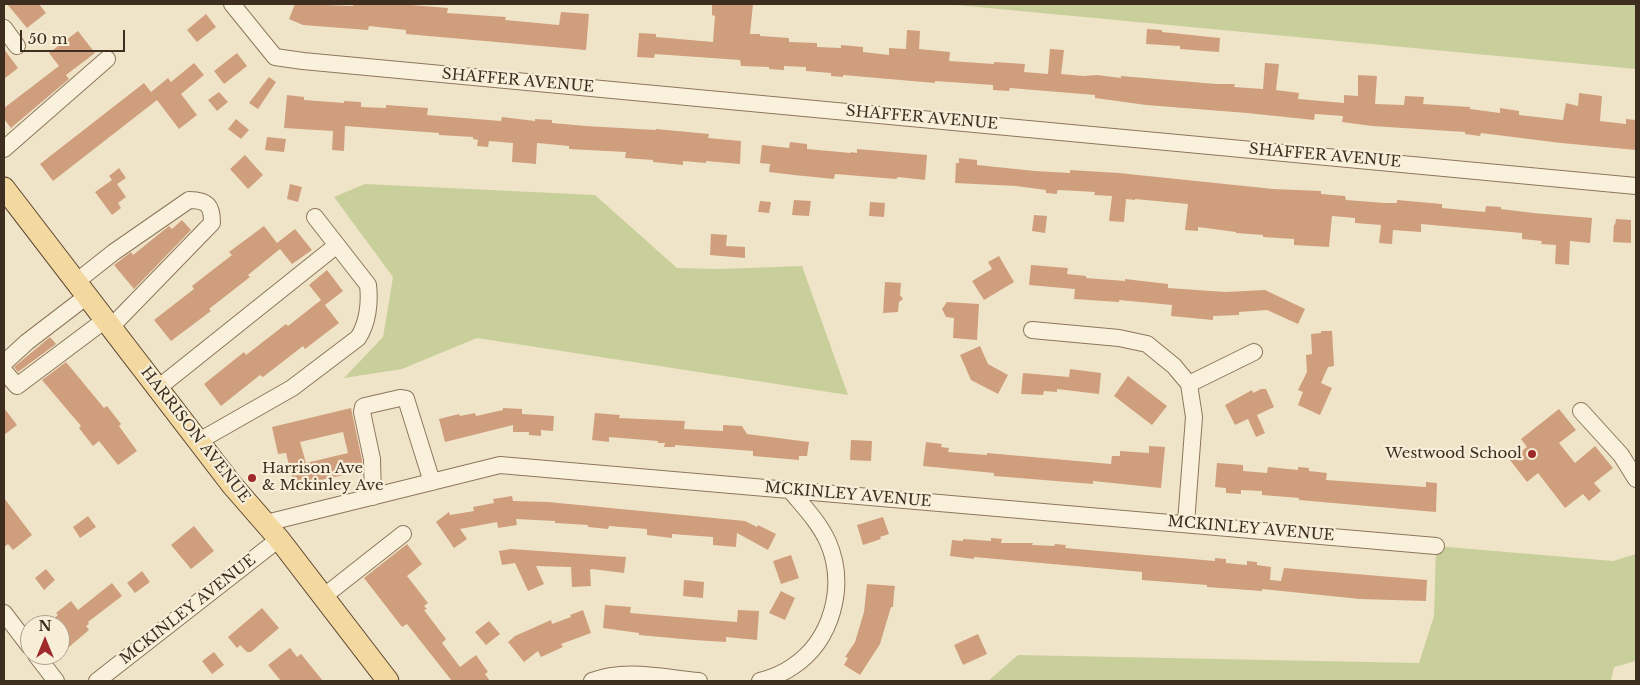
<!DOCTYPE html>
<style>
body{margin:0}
#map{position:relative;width:1640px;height:685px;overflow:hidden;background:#f0e4c8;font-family:"Libre Baskerville",serif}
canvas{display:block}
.frame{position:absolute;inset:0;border:5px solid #3d2e20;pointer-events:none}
.north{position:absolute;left:20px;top:615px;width:50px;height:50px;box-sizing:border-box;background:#f7eed8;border:1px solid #ada18e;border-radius:50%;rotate:0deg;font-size:14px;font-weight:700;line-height:20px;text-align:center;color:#3d2e20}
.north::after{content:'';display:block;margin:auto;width:18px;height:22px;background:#9e2a2b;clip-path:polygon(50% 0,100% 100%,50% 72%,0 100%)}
.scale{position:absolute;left:20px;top:30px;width:105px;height:22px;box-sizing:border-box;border:2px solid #3d2e20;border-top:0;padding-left:6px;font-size:15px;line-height:18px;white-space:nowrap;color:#3d2e20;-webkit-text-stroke:4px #f7eed8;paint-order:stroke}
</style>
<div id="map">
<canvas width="1640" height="685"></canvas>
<div class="frame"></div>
<div class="north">N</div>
<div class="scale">50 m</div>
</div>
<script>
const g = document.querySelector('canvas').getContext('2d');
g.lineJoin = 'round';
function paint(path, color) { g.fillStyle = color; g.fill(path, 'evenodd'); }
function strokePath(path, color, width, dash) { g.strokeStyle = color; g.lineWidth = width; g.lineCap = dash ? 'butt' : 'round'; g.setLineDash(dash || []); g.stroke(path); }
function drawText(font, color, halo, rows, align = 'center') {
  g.font = font + ' "Libre Baskerville",serif'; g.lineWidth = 4.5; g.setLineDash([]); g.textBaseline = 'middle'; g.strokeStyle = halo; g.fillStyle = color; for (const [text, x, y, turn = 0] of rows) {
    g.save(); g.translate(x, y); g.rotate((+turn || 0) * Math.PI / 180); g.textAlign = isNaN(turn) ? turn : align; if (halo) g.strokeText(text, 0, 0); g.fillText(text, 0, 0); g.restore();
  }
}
paint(new Path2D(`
 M946,4H1636V69Z
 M365,184L595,195L677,268L718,269L802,266L848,395L477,338L402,369L344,378L383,337L393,277L334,197Z
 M1436,546L1613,561L1636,554V661L1614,667L1611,681H988L1018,655L1419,663L1434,616Z`), '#c9cf9b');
paint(new Path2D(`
 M7,4H39L46,13L27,28Z
 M295,4L353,6V4H399L448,8L447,13L506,17L505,20L559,25L561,12L589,14L586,50L406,34V30L369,26L368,30L303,25L289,19Z
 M712,4H753L750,34H760V36L789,38V42L817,43V47L841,48V45L863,47V52L889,55V48L906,49L907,30L920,31L919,49L950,52L949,61L994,64V62L1025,64L1024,72L1048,74L1050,49L1064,50L1061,74L1084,76L1097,75L1121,78V76L1216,84H1235L1234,87L1263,89L1265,63L1279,64L1276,90L1299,93L1298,99L1344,103V95L1358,96V75L1377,76L1375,104L1404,105L1405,96L1424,97L1423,104L1470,107V109L1500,113V108L1519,111V115L1563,120L1566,103L1578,106L1579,93L1602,96L1600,121L1626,124V119L1636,120V150L1561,143L1481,133L1480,136L1465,134V132L1372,126L1342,122L1343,116L1315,114L1314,120L1247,113L1146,105L1095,98V95L1010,88L1009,91L993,90V85L935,81V83L843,75V77L831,76V73L806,71V67L784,66V70L769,69V67L741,66L740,60L655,54L654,58L637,57L639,33L656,34V37L713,42L715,16L712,15Z
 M206,14L216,27L197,42L187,30Z
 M1147,29L1162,30V32L1220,38L1219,52L1180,49V46L1146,44Z
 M78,31L95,53L66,75L69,79L11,128L4,119V108L59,66L49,53Z
 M4,49L18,68L4,79Z
 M237,53L247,66L224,84L214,71Z
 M194,63L204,75L181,94L197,115L179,129L157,100L53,181L40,164L144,83L151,92L168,78L171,82Z
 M269,77L276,82L258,109L249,103Z
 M219,92L228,102L217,111L208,100Z
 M287,95L304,97V100L344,103V101L361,102V107L386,108V105L428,108L427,115L501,121L502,117L535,121V119L552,120V123L586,126L656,130V129L709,134L708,138L741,141L740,164L706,161V163L683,161V165L653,162V160L625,158L626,152L569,149V146L537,143L536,164L526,163L512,162L513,143L489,141L488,147L477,146L478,140L473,139V137L439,135V133L345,126L344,151L332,150L333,131L284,128Z
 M236,119L249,130L241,139L228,129Z
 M267,137L286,139L284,152L265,150Z
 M790,142L807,144V149L851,153V152L857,153V149L927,155L925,180L898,177L896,179L835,174L834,179L794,175L769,172L770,164L760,163L762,145L789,148Z
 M245,155L263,175L248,189L230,169Z
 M959,158L977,160V165L1035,171L1070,173V170L1119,173L1273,189L1321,191V194L1345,196L1346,200L1384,203H1397V200L1442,204V208L1485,212L1486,206L1501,207V209L1533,213L1592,218L1590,243L1570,241L1569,265L1556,264L1555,263L1556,245L1541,244L1542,241L1522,239V233L1421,224V232L1393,230L1392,244L1379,243L1381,225L1355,223V218L1332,216L1329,247L1294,245V239L1263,237V235L1236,233V232L1198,227V231L1185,230L1188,204L1135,199V200L1126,199L1124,222L1109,221L1112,196L1094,195L1095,192L1059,190L1057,191V194L1046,193V190L1016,186L955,183L956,163H959Z
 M119,168L126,178L117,184L126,197L118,203L121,208L112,215L95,192L112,180L109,176Z
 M290,184L302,187L298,202L287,199Z
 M794,200L811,201L809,216L792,215Z
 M760,201L771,202L769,213L758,212Z
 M870,202L885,203L884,217L869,216Z
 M1034,215L1047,216L1045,233L1032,231Z
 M1616,219L1631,220V243L1613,242L1614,224L1615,225Z
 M182,220L191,230L134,289L114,265L131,252L133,255L169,226L172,229Z
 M264,226L277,243L295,229L312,250L292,264L280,249L248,275L250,277L209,309L211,311L171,341L154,320L194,289L192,286L232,255L229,252Z
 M711,234L727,235L726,246L745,247V258L710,255Z
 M999,256L1014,282L984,300L972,281L992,269L988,262Z
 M1031,265L1068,268L1067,274L1086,276V278L1125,281V279L1168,284V288L1225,292L1265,290L1305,309L1298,324L1267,310L1239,312V315L1213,316V320L1171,316L1172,305L1119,300V302L1074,299L1075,289L1029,285Z
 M327,270L343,291L325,305L309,285Z
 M885,282L901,283L900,295L903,299L899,302L898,312L883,313Z
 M321,300L339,323L305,349L303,346L263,377L260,375L221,406L204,384L244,352L246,355L286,324L288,326Z
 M947,302L979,304L977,340L953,338L954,318L946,317L942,309Z
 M1321,331H1332L1334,366L1328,367L1321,383L1332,388L1320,415L1298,405L1303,392L1298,390L1307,372L1306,355L1312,354L1311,334L1321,333Z
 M50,337L56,344L18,372L14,367Z
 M980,346L988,364L1008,375L998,394L971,380L960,355Z
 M66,362L104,408L107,406L121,424L119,426L137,451L118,465L99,441L93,446L79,428L81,426L42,380Z
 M1070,369L1101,373L1099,394L1057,389V392L1044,391L1043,395L1021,394L1023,373L1069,377Z
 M1128,376L1167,406L1152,425L1114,396Z
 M1261,389H1266L1274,407L1257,415L1265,433L1256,437L1248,419L1235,425L1225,405L1252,390L1253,393Z
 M4,408L17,425L4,435Z
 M351,408L362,460V471L294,486L286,453L278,454L272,427ZM343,432L348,453L306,463L300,442Z
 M503,408L522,409V414L554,416L553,431L541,430V436L529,435V432H513V425L445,442L439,419L459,414L460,416L475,413L476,416L503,410Z
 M1559,409L1576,430L1559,443L1575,463L1595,446L1613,468L1594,483L1601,491L1589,501L1583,494L1565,508L1538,473L1527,482L1510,460L1527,447L1521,439Z
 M595,413L620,415L619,418L685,421L684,429L723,431V425L742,426L747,434L809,442L807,456H799V460L753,456V451L675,445V447H664L665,443H658V441L609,437V442L592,440Z
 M851,440L872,441L871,461L850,460Z
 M926,442L942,444L941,447L949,448L948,452L987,455V453L1111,464L1112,456H1120V451L1149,453V446L1165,447L1161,488L1093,481V484L994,476V473L923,466Z
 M1217,463L1243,465V471L1267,473L1268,467L1298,470V467L1309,468V471L1327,473L1326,480L1426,487V482L1437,483L1436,512L1299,500V498L1262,495V491L1241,490V494L1226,493V488L1215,487Z
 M512,496L513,501L548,502L745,521L757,527L758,525L776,534L768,550L737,533L736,547L713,545V537L672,534V538L647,535V529L609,526L608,529L588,527V525L555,523V521L516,519L517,525L498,528L497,522L460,529L467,539L454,548L436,522L449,512L450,515L474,511L473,507L494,503L493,499Z
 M4,498L32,535L13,550L8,544L4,547Z
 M88,516L96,527L80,538L73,527Z
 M883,517L889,534L880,537L881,539L863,545L857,525Z
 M194,526L214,551L191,569L171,545Z
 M991,538L1002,539L1001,543H1033L1032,545L1054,546L1055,544L1066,545L1065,548L1215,561V558L1226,559V563L1247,565V561L1257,562V565L1271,567L1270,580L1281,581L1284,568L1427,580L1426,601L1360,599L1262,589V591L1207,587V585L1142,580V572L974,557V559L950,556L952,540L963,541V539L991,541Z
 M407,544L422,564L407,576L428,603L424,606L427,609L424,610L446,639L442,643L460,667L476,655L488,672L485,674L490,681H452L407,624L402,627L364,578Z
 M511,549L626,557L624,573L592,569L590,570L591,586L572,587L571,567L536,566L544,584L528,591L515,563L502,565L499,551Z
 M791,555L799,578L781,584L773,561Z
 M46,569L55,580L44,590L35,578Z
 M142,571L150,582L135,593L127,583Z
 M684,580L704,582L703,598L683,596Z
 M112,583L122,596L88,622L89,624L86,626L89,630L69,647L60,635V625H46L58,615L56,613L71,601L78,610Z
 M867,584L895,586L894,593L893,607H891L880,644L860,675L844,665L848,658L845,657L855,642L864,612Z
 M781,591L795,598L785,620L769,613Z
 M605,605L631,607L630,613L737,622L738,610L759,611L757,640L726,637V642L694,640L639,635V633L603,628Z
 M262,608L279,628L251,652H247L240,645L237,648L228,637Z
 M583,610L591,633L561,644L563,647L541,657L538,651L524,662L508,642L515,636L551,620L552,624L571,617L570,615Z
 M489,621L500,634L486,645L475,632Z
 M978,634L987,654L963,665L954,645Z
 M290,648L297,657L301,654L323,681H281L268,665Z
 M214,652L224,665L212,674L202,661Z`), '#cf9f7d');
const minor = new Path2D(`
 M232,4L275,57L303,61L1636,186
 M4,28L17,46
 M4,149L107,59
 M76,282L114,252L189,200C208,200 212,206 212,223L111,327
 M1032,330L1119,338L1147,344L1174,366L1189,384L1194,417L1186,523
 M4,363L27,342L87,296
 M4,371L17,386L105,320
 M1189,384L1254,352
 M158,388L337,245
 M1581,411L1621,455L1636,479
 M199,441L292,388L358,338C368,323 370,302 368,285L315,217
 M373,497L372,459L362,412L363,407L365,406L400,398L406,399L432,482
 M266,523L500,465L1436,546
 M323,597L403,534
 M4,613L30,647
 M36,655L56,681
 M97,681L279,539
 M592,681C626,668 663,678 699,681
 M760,681C771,678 782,674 792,667C832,641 847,586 828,542C819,522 803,506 790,490`);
const major = new Path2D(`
 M4,188L232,485L279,539L388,681`);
strokePath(minor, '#8d765c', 18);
strokePath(major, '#5b4430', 23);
strokePath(minor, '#faf1dc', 16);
strokePath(major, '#f3d9a0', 21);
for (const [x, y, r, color] of [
 [1532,454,5,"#9e2a2b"],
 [252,478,5,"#9e2a2b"]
]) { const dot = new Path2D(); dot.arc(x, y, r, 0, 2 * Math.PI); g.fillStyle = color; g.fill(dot); strokePath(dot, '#f7eed8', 2); }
drawText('15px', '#3d2e20', '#f7eed8', [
 ["SHAFFER AVENUE",518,81,5],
 ["SHAFFER AVENUE",922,118,5],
 ["SHAFFER AVENUE",1325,156,5],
 ["HARRISON AVENUE",195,435,52],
 ["MCKINLEY AVENUE",848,495,5],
 ["MCKINLEY AVENUE",1251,529,5],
 ["MCKINLEY AVENUE",188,610,-38]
]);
drawText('15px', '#3d2e20', '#f7eed8', [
 ["Westwood School",1522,454],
 ["Harrison Ave",262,469,"left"],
 ["& Mckinley Ave",262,486,"left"]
], 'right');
</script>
